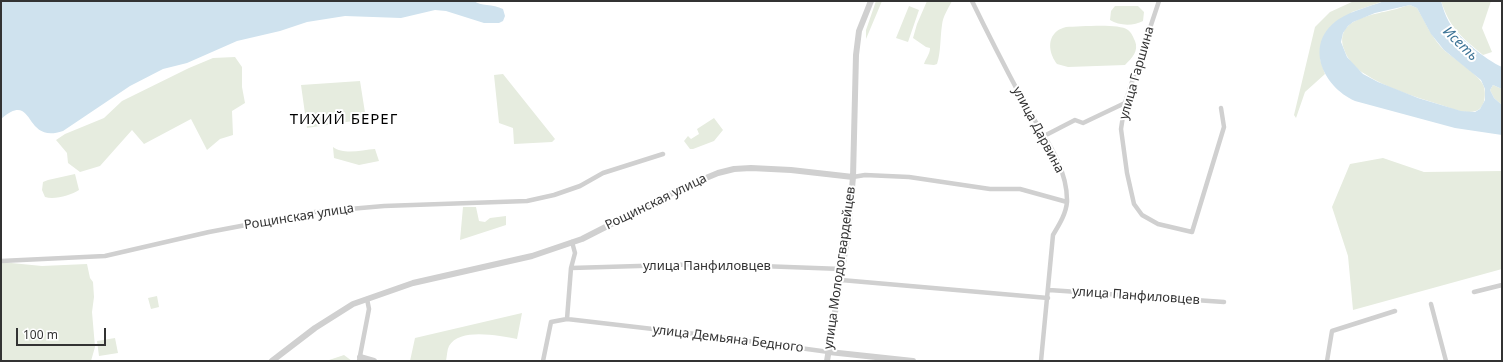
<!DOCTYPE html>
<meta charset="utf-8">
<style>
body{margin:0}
#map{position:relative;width:1503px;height:362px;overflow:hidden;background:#fff;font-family:"Noto Sans",sans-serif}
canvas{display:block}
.frame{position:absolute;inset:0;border:2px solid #333;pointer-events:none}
.scale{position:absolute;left:16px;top:328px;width:90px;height:18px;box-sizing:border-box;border:2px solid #333;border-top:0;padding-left:5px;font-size:12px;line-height:14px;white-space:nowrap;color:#333;-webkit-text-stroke:3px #fff;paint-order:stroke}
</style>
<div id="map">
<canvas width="1503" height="362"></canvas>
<div class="frame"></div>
<div class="scale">100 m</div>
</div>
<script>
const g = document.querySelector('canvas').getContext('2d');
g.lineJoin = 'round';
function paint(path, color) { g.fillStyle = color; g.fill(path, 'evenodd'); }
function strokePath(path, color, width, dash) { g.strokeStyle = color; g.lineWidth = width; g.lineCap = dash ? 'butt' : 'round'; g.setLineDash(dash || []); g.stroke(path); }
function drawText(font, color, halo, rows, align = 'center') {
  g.font = font + ' "Noto Sans",sans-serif'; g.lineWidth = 4; g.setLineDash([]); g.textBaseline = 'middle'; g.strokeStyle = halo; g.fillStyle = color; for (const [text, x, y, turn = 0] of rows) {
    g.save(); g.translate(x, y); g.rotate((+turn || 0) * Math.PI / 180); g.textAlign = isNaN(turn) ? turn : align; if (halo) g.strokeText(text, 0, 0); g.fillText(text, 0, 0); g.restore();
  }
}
paint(new Path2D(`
 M876,1H882L866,39V30Z
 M927,1H952C948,9 943,16 942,25C940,38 941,51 937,64L934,65L924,64C926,58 930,54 930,48L926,47L913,38L917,24Z
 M1354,1H1384L1352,12L1320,59L1325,74L1305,92L1296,118L1294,115L1315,27L1330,12Z
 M1441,1H1491L1482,28L1492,52L1483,55C1462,37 1450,29 1441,1Z
 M1410,5L1417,8C1426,23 1432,39 1445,51C1455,59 1481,76 1484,87C1486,95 1485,108 1476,111C1464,115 1449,107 1438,104C1413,96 1386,88 1365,74C1356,69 1347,59 1344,49C1334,19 1372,15 1392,10C1398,9 1404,6 1410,5Z
 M909,6L919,10L908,42L896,38Z
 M1115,6H1138L1144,12L1143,21C1134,26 1119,26 1110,20L1111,11Z
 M1066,27C1080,27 1118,23 1128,30C1132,33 1133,37 1135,41C1139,51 1132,58 1125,65L1068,67L1057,64C1050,55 1046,40 1057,31C1059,29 1063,28 1066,27Z
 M235,57L242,67V87L245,103L232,111L233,135L220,139L207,150L191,119L144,144L132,130L100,166L80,172L68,163L67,153L56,140L65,134L104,118L122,101L189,68L213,58Z
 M503,74L555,139L552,142L514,144L513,128L499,123L494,75Z
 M360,81L366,119L307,128L301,85Z
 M1493,85L1502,89V105L1494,98L1490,90Z
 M714,118L723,130L714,141L693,149H690L684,141L688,136L691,139L699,134L697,129Z
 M333,147C344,155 362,150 375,149L379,161L359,165L334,158Z
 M1383,158L1424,172L1502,171V269L1353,310L1348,256L1332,207L1350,164Z
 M75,174L79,190C71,195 55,200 45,197L42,190L43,182L48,180Z
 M463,207H476L479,221L485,222L490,218L506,216V225L460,240Z
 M1,262L42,266L87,264L90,278L93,282L94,297L92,312L95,347L91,361H1Z
 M157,296L159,307L151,309L148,298Z
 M522,313L517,339C500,336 460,327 449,346C447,350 447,356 446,361H410L415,338Z
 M115,338L118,353L99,356L97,341Z
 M344,355L352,361H326Z`), '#e6ecdf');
paint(new Path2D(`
 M1,1H474C480,6 493,4 503,9L505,16L503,21L499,23H484L446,11L435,10L401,18L345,16L307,22L280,31L237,41L187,63L163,69L130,86L63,131C22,145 36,89 1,119Z
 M1384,1H1441C1443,8 1445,15 1449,22C1458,37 1486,60 1502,67V89L1493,85L1490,90L1494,98L1502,105V135L1455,128L1355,101C1322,86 1303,43 1339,19C1353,10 1369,7 1384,1ZM1410,5L1417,8L1431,34L1444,50L1481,80L1485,89V100L1480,109L1475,112L1461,111L1418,98L1378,82L1363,74L1347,57L1341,42L1343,33L1348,26L1353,22L1375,13Z`), '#cfe2ee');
strokePath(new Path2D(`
 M972,1C988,34 1005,67 1022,99C1039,130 1068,164 1067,202C1066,214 1059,225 1053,235L1041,361
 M1159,1L1125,103L1121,129L1127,173L1134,204L1142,215L1158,224L1192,232L1224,127L1221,108
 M1044,136L1075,120L1083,123L1125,103
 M853,177L865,175L909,177L990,189H1020L1067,202
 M1,261L105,256L209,232L315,212L384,206L527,201L554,195L580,186L603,173L663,154
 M571,268L706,264L842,269
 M841,280L1048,298
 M1049,290L1224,302
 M1474,292L1502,285
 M1431,304L1446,361
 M567,319L571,268L575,253L572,242
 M359,361L369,309L367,299
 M543,361L551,322L567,319L696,334L829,352
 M1327,361L1332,331L1395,311`), '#d0d0d0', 4.5);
strokePath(new Path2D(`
 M829,352L913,361
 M360,357L374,361
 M272,361L315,328L353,304L413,283L532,256L582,239L682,188L718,173L734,169L751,168L791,170L853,177
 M827,361L848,233L853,177L856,55L859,31L871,1`), '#d0d0d0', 6);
drawText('13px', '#333', '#fff', [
 ["улица Гаршина",1137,73,-74],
 ["улица Дарвина",1038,130,62],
 ["Рощинская улица",656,202,-26],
 ["Рощинская улица",299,217,-9],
 ["улица Панфиловцев",707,266],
 ["улица Молодогвардейцев",840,268,-82],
 ["улица Панфиловцев",1136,296,4],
 ["улица Демьяна Бедного",728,339,7]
]);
drawText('italic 14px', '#3f7597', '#fff', [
 ["Исеть",1460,44,44]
]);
g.letterSpacing = '1px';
drawText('15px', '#000', '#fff', [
 ["ТИХИЙ БЕРЕГ",344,120]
]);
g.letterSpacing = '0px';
</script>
